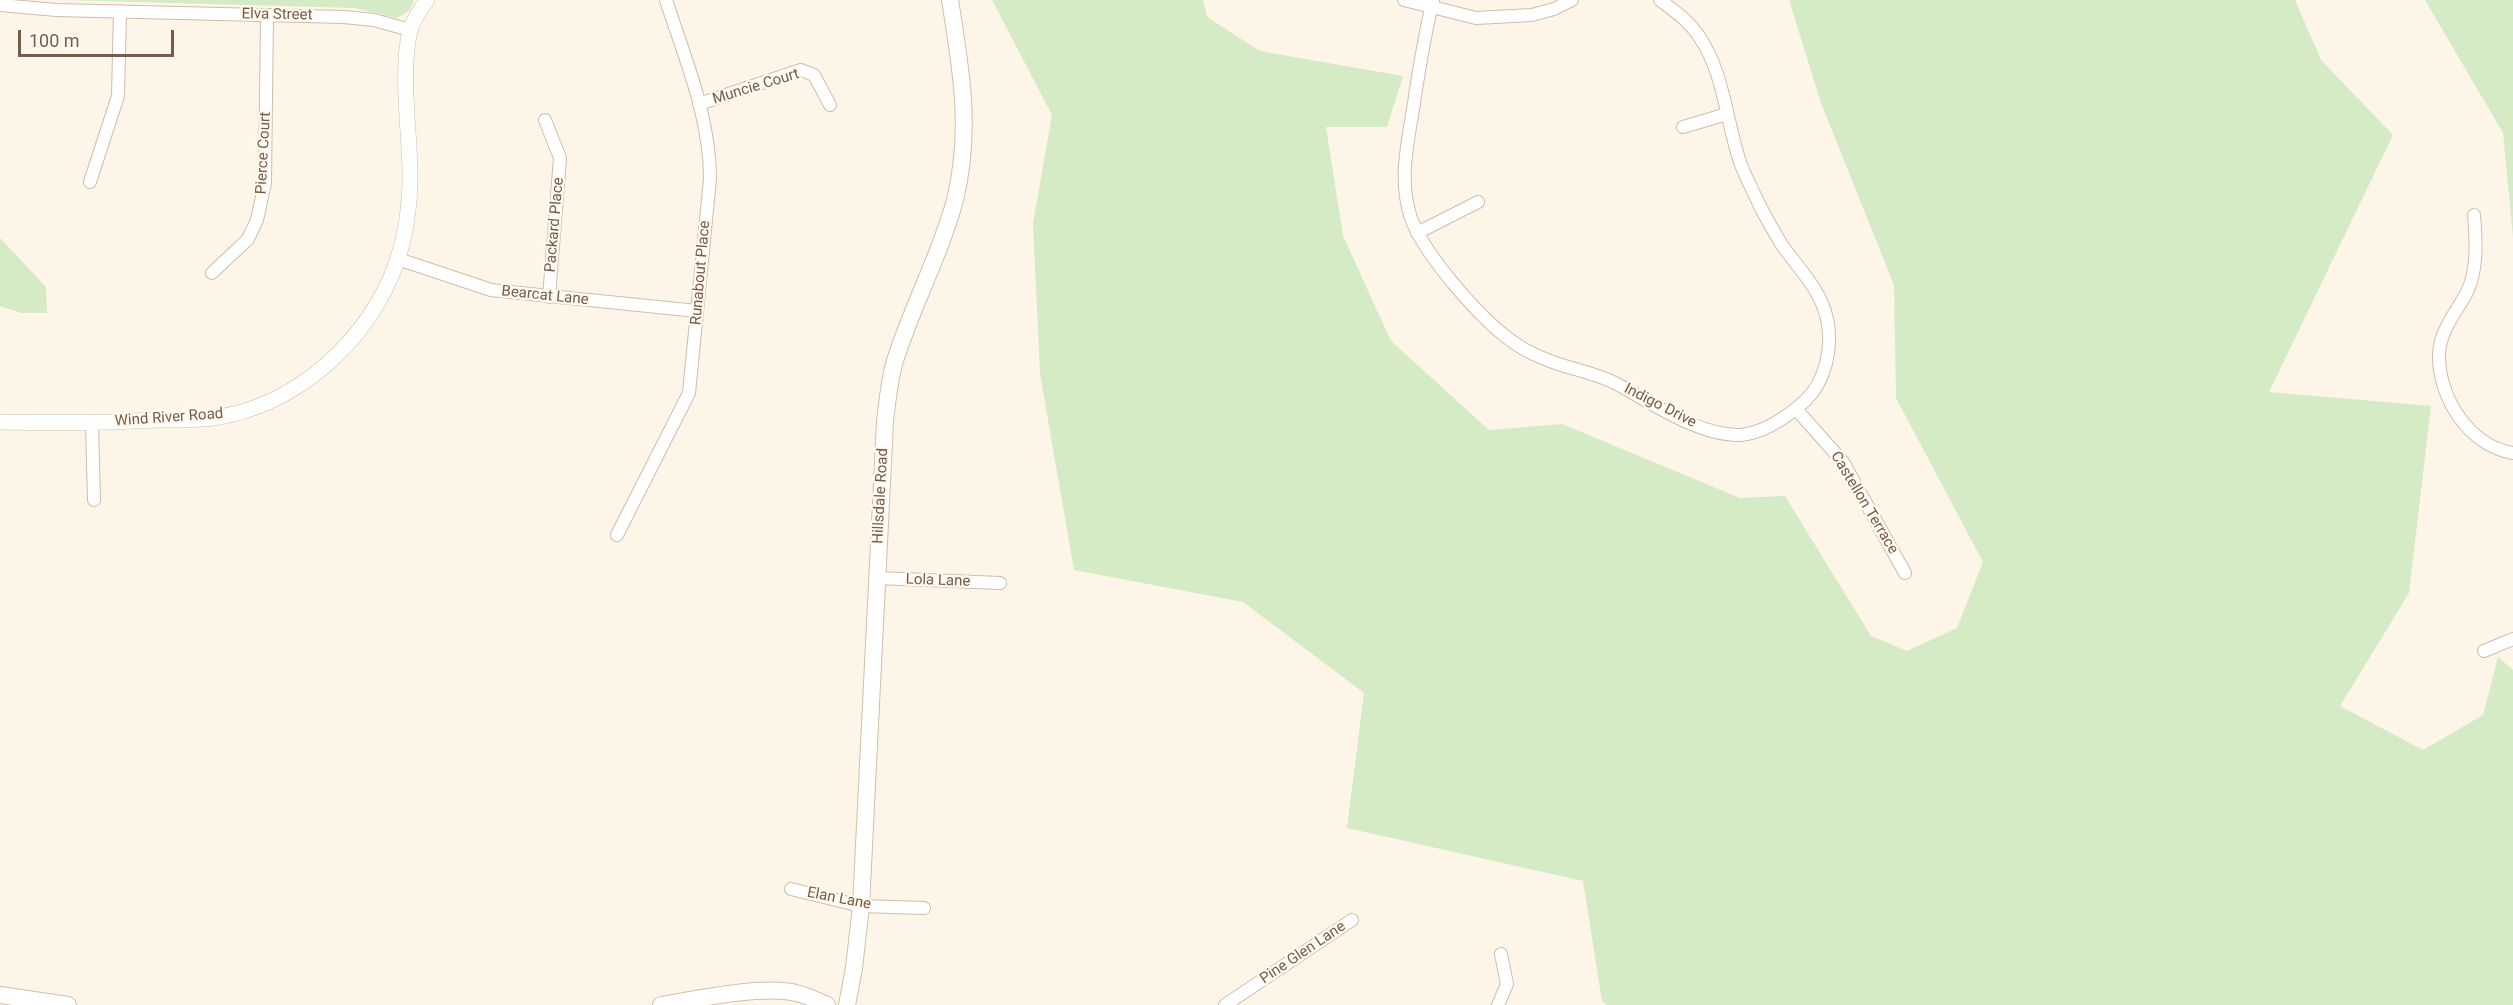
<!DOCTYPE html>
<style>
body{margin:0}
#map{position:relative;width:2513px;height:1005px;overflow:hidden;background:#fdf5e8;font-family:Roboto,sans-serif}
canvas{display:block}
.scale{position:absolute;left:18px;top:30px;width:156px;height:27px;box-sizing:border-box;border:3px solid #775c4b;border-top:0;padding-left:8px;font-size:18px;line-height:21px;white-space:nowrap;color:#775c4b;-webkit-text-stroke:4px #fff9ef;paint-order:stroke}
</style>
<div id="map">
<canvas width="2513" height="1005"></canvas>
<div class="scale">100 m</div>
</div>
<script>
const g = document.querySelector('canvas').getContext('2d');
g.lineJoin = 'round';
function paint(path, color) { g.fillStyle = color; g.fill(path, 'evenodd'); }
function strokePath(path, color, width, dash) { g.strokeStyle = color; g.lineWidth = width; g.lineCap = dash ? 'butt' : 'round'; g.setLineDash(dash || []); g.stroke(path); }
function drawText(font, color, halo, rows, align = 'center') {
  g.font = font + ' Roboto,sans-serif'; g.lineWidth = 4.5; g.setLineDash([]); g.textBaseline = 'middle'; g.strokeStyle = halo; g.fillStyle = color; for (const [text, x, y, turn = 0] of rows) {
    g.save(); g.translate(x, y); g.rotate((+turn || 0) * Math.PI / 180); g.textAlign = isNaN(turn) ? turn : align; if (halo) g.strokeText(text, 0, 0); g.fillText(text, 0, 0); g.restore();
  }
}
paint(new Path2D(`
 M64,0H414L409,11L397,18L355,8Z
 M992,0H1203L1207,17L1260,51L1403,76L1387,127H1326L1343,236L1391,341L1489,430L1562,424L1740,498L1785,496L1871,636L1907,651L1957,628L1983,562L1896,398L1894,285L1821,103L1789,0H2295L2321,60L2393,135L2269,392L2431,406L2409,593L2340,706L2423,750L2483,715L2498,657L2513,670V1005H1607L1602,1001L1583,881L1347,828L1364,693L1243,602L1074,570L1040,374L1033,223L1052,115Z
 M2425,0H2513V237L2503,133Z
 M0,238L46,287L47,313H21L0,306Z`), '#d4ebc6');
const minor = new Path2D(`
 M1404,0L1476,18L1532,15L1554,9L1572,0
 M1433,0C1425,34 1419,69 1414,103C1408,142 1398,180 1411,218C1424,254 1475,312 1505,336C1516,345 1532,354 1545,359C1568,369 1594,372 1617,384C1652,403 1699,436 1740,435C1765,433 1787,417 1805,401C1826,381 1833,347 1827,319C1821,290 1799,269 1782,245C1774,232 1766,218 1759,204C1753,191 1745,176 1740,162C1726,121 1724,71 1698,35C1688,20 1674,11 1660,0
 M0,5L56,10L344,17L374,20L410,30
 M699,104L801,70L814,75L830,105
 M545,120L560,158L549,297
 M1683,127L1727,114
 M90,182L118,96L120,11
 M2474,215C2476,239 2478,270 2467,292C2456,313 2440,330 2439,354C2438,397 2469,446 2513,453
 M1417,233L1478,202
 M398,259L491,290L697,311
 M212,273L248,239L257,220L265,183L267,15
 M1796,409L1843,462L1905,573
 M92,423L94,500
 M617,535L689,393L710,179C710,116 685,59 666,0
 M877,578L1000,583
 M2484,651L2513,639
 M791,889L861,906L924,908
 M1225,1005L1352,920
 M1498,1005L1507,984L1501,954`);
const tertiary = new Path2D(`
 M0,422C53,423 105,423 158,420C176,420 195,420 213,418C296,407 371,339 397,261C406,234 410,205 410,176C410,133 400,72 410,31C412,21 421,9 427,0`);
const secondary = new Path2D(`
 M0,995L68,1005
 M661,1005C695,999 764,985 796,993C807,995 817,1001 827,1005
 M847,1005L854,968L861,906L885,422C887,403 889,383 894,364C911,308 940,256 955,200C972,130 961,69 950,0`);
strokePath(minor, '#cfbdad', 14);
strokePath(tertiary, '#cfbdad', 16);
strokePath(secondary, '#d2beab', 18);
strokePath(minor, '#fff', 12);
strokePath(tertiary, '#fff', 15);
strokePath(secondary, '#fff', 16);
drawText('15px', '#775c4b', '#fff9ef', [
 ["Elva Street",277,15,1],
 ["Muncie Court",756,87,-17],
 ["Pierce Court",264,153,-87],
 ["Packard Place",555,225,-85],
 ["Runabout Place",701,273,-85],
 ["Bearcat Lane",545,296,6],
 ["Indigo Drive",1660,406,27],
 ["Wind River Road",169,418,-4],
 ["Hillsdale Road",881,496,-87],
 ["Castellon Terrace",1864,503,59],
 ["Lola Lane",938,581,2],
 ["Elan Lane",839,899,11],
 ["Pine Glen Lane",1303,953,-34]
]);
</script>
